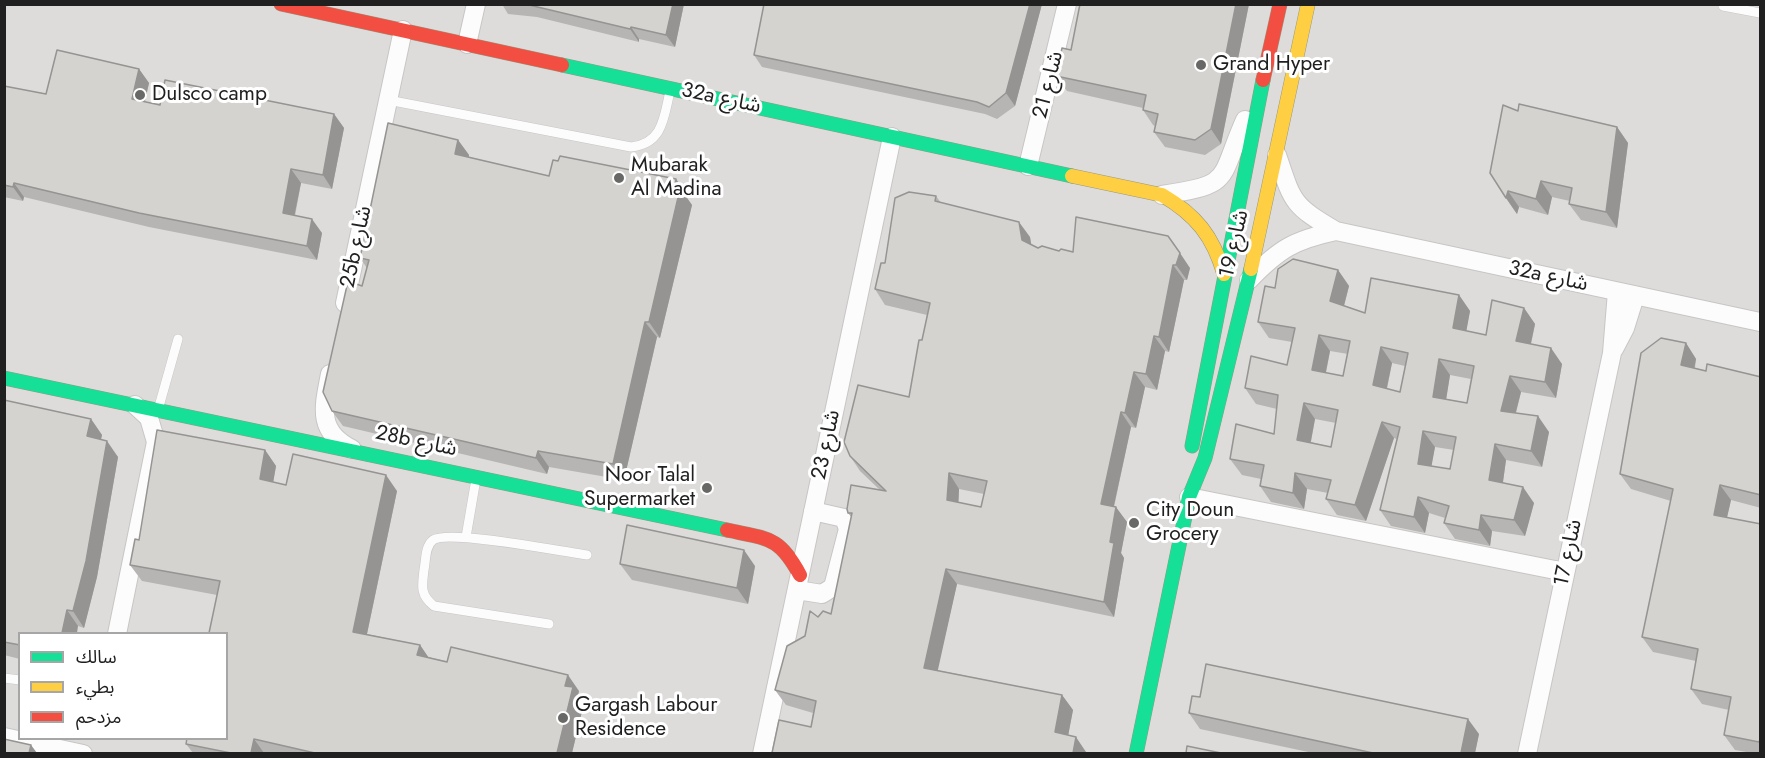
<!DOCTYPE html>
<meta charset="utf-8">
<style>
body{margin:0}
#map{position:relative;width:1765px;height:758px;overflow:hidden;background:#efede9;font-family:Jost,"Noto Sans Arabic",sans-serif}
canvas{display:block}
.frame{position:absolute;inset:0;border:6px solid #202020;pointer-events:none}
.legend{position:absolute;left:18px;top:632px;width:210px;height:108px;box-sizing:border-box;background:#fff;border:2px solid #a6a6a6;margin:0;padding:8px 10px;list-style:none;font-size:18px;color:#202020}
.legend li{display:flex;align-items:center;gap:12px;height:30px}
.legend b{width:30px;border:2px solid #a6a6a6}
</style>
<div id="map">
<canvas width="1765" height="758"></canvas>
<div class="frame"></div>
<ul class="legend">
<li><b style="height:8px;background:#16e098"></b>سالك</li>
<li><b style="height:8px;background:#ffcf43"></b>بطيء</li>
<li><b style="height:8px;background:#f24e42"></b>مزدحم</li>
</ul>
</div>
<script>
const g = document.querySelector('canvas').getContext('2d');
g.lineJoin = 'round';
function paint(path, color) { g.fillStyle = color; g.fill(path, 'evenodd'); }
function strokePath(path, color, width, dash) { g.strokeStyle = color; g.lineWidth = width; g.lineCap = dash ? 'butt' : 'round'; g.setLineDash(dash || []); g.stroke(path); }
function drawText(font, color, halo, rows, align = 'center') {
  g.font = font + ' Jost,"Noto Sans Arabic",sans-serif'; g.lineWidth = 6; g.setLineDash([]); g.textBaseline = 'middle'; g.strokeStyle = halo; g.fillStyle = color; for (const [text, x, y, turn = 0] of rows) {
    g.save(); g.translate(x, y); g.rotate((+turn || 0) * Math.PI / 180); g.textAlign = isNaN(turn) ? turn : align; if (halo) g.strokeText(text, 0, 0); g.fillText(text, 0, 0); g.restore();
  }
}
paint(new Path2D(`
 M4,5H1760V753H5ZM20,634H226V738H20Z`), '#dedcda');
const lane = new Path2D(`
 M1723,6L1760,13
 M388,100L631,147C663,144 664,117 670,91
 M158,410L178,339
 M466,537L476,479
 M549,624L434,606C420,595 422,586 424,570C426,560 425,546 433,540C448,529 563,552 587,555
 M4,678L20,680`);
const street = new Path2D(`
 M467,44L476,4
 M1277,155C1293,203 1292,205 1336,231L1760,322
 M1028,166L1067,4
 M1162,195C1234,184 1218,181 1245,120
 M1249,280C1279,249 1294,240 1336,231
 M345,303L403,30
 M1614,349L1625,328L1635,296
 M330,374C324,406 316,431 352,449
 M1189,497L1565,572
 M797,590L822,594L833,587L848,529L844,518L813,511
 M117,634L156,442L149,418L135,405
 M4,737L83,754
 M762,754L892,137
 M1527,754L1612,353L1617,292`);
const fast = new Path2D(`
 M562,65L1072,176
 M4,378L727,530
 M1192,446L1263,80
 M1136,754L1189,497L1205,458L1251,269`);
const slow = new Path2D(`
 M1072,176L1162,195C1196,215 1213,236 1224,274
 M1251,269L1308,4`);
const jam = new Path2D(`
 M281,4L562,65
 M1263,80L1280,4
 M727,530C768,539 779,536 800,575`);
strokePath(lane, '#c7c6c5', 10);
strokePath(street, '#c7c6c5', 20);
strokePath(fast, '#979881', 15);
strokePath(slow, '#979881', 15);
strokePath(jam, '#979881', 15);
strokePath(lane, '#fdfcfc', 9);
strokePath(street, '#fdfcfc', 18);
strokePath(fast, '#16e098', 14);
strokePath(slow, '#ffcf43', 14);
strokePath(jam, '#f24e42', 14);
paint(new Path2D(`
 M502,4H684L675,47L639,39V42L537,17L508,14Z
 M1042,4L1015,106L997,119L985,114L762,67L754,55Z
 M1080,4H1249L1221,144L1205,155L1165,147L1154,132L1155,126L1153,125L1143,110V108L1067,91L1056,76L1071,50Z
 M139,69L149,83L145,102L160,105L334,114L344,128L332,189L301,183L295,216L322,233L317,260L149,227L24,197L23,201L4,197V86L46,94Z
 M1518,111L1617,127L1628,143L1617,228L1581,220L1569,204L1570,201L1552,197L1548,215L1519,207L1517,214L1506,198Z
 M458,140L469,155V157L549,176L688,195L687,198L692,205L660,338L657,337L624,480L549,467L547,474L343,426L332,411L367,268L360,258Z
 M936,196L941,203L1030,237L1031,245L1038,248L1059,251L1073,252L1076,217L1190,268L1187,280H1184L1169,352L1165,351L1157,390L1145,387L1136,428L1131,427L1114,507L1127,522L1121,553L1124,558L1114,617L957,584L937,670L1062,695L1073,710L1068,735L1086,752V753H772L811,727L813,713L786,705L775,690L805,636L818,617L831,614L852,518L848,513L880,490L860,471L850,456L909,397L922,340L927,315L885,305L875,289L885,263ZM959,489L984,494L981,507L958,502Z
 M1338,270L1349,286L1344,306L1365,313L1459,295L1470,311L1466,331L1486,335L1524,308L1535,324L1531,344L1562,364L1556,398L1521,392L1516,413L1549,432L1542,467L1506,460L1503,482L1534,503L1525,536L1492,531L1490,546L1455,539L1444,523L1445,518L1429,513L1425,533L1391,526L1380,510L1397,439L1394,438L1366,521L1337,515L1326,499L1328,493L1307,489L1304,509L1271,502L1260,486L1261,479L1242,475L1230,459L1274,434L1277,409L1256,404L1245,388L1287,365L1292,342L1269,338L1258,322ZM1330,351L1348,354L1343,376L1326,373ZM1392,363L1405,366L1400,392L1387,389ZM1450,375L1471,379L1467,403L1446,399ZM1315,419L1336,423L1331,447L1311,442ZM1435,447L1454,450L1450,469L1431,466Z
 M1686,343L1696,359L1695,368L1706,371L1761,377V508L1731,500L1727,518L1761,524V753H1752L1735,750L1724,735L1729,710L1702,704L1691,689L1696,661L1653,652L1642,637L1671,501L1631,489L1620,474Z
 M4,400L91,419L102,435L101,439L118,457L97,577L84,628L78,626L20,633V659L4,655Z
 M265,450L276,466L273,482L286,485L397,491L367,634L420,645L428,657L579,691L578,695L584,703L572,753H193L186,744L217,595L142,581L130,565L139,540Z
 M620,564L755,566L748,604L632,580Z
 M1200,697L1479,734L1475,753H1313L1200,729L1189,713Z`), '#b7b5b3');
paint(new Path2D(`
 M673,4H684L675,47L666,35Z
 M1030,4H1042L1015,106L1006,93Z
 M1236,4H1249L1221,144L1211,129Z
 M631,27L639,39V42L630,29Z
 M139,69L149,83L142,113L132,99Z
 M334,114L344,128L332,189L323,175Z
 M1617,127L1628,143L1617,228L1606,212Z
 M458,140L469,155L466,170L455,154Z
 M291,169L301,183L292,227L283,213Z
 M676,179L688,195L687,198L692,205L660,338L649,322Z
 M1541,181L1552,197L1548,215L1536,199Z
 M14,183L24,197L23,201L13,187Z
 M1508,191L1519,207L1517,214L1506,198Z
 M312,219L322,233L317,260L307,246Z
 M1019,222L1030,237L1033,255L1022,240Z
 M1180,253L1190,268L1187,280L1176,265Z
 M1173,265L1184,280L1169,352L1159,337Z
 M1338,270L1349,286L1341,317L1330,301Z
 M1459,295L1470,311L1464,344L1453,328Z
 M1524,308L1535,324L1528,357L1516,341Z
 M645,322L657,337L624,480L613,464Z
 M1319,335L1330,351L1323,386L1312,370Z
 M1154,336L1165,351L1157,390L1146,374Z
 M1686,343L1696,359L1692,380L1681,365Z
 M1381,347L1392,363L1384,401L1373,385Z
 M1551,348L1562,364L1556,398L1545,382Z
 M1439,359L1450,375L1444,413L1433,397Z
 M1134,372L1145,387L1136,428L1125,413Z
 M1510,376L1521,392L1512,427L1501,411Z
 M1304,403L1315,419L1308,456L1297,440Z
 M1121,412L1131,427L1111,519L1101,504Z
 M1538,416L1549,432L1542,467L1531,451Z
 M91,419L102,435L98,452L87,436Z
 M1382,422L1394,438L1366,521L1355,505Z
 M1423,431L1435,447L1429,480L1418,464Z
 M107,441L118,457L97,577L84,628L73,611Z
 M1495,444L1506,460L1501,496L1489,480Z
 M265,450L276,466L271,495L260,479Z
 M538,451L549,467L547,474L536,458Z
 M949,473L959,489L958,515L947,500Z
 M1295,473L1307,489L1304,509L1293,493Z
 M386,475L397,491L364,648L353,632Z
 M1720,485L1731,500L1724,530L1714,515Z
 M1523,487L1534,503L1525,536L1514,520Z
 M1418,497L1429,513L1425,533L1414,517Z
 M1116,507L1127,522L1121,553L1124,558L1114,617L1104,602L1110,542Z
 M1481,515L1492,531L1490,546L1479,530Z
 M744,550L755,566L748,604L737,588Z
 M946,569L957,584L935,683L924,668Z
 M67,610L78,626L77,633H62Z
 M420,645L431,661L417,655Z
 M568,675L579,691L578,695L584,703L572,753H557L565,686Z
 M1062,695L1073,710L1066,747L1055,732Z
 M1468,719L1479,734L1475,753H1461Z
 M1076,737L1086,752V753H1073Z
 M254,739L264,753H251Z
 M31,745L37,753H29Z`), '#959492');
const building = new Path2D(`
 M525,4H673L666,35L631,27L630,29Z
 M764,4H1030L1006,93L989,107L977,102L754,55Z
 M1080,4H1236L1211,129L1195,140L1154,132L1158,114L1143,110L1146,95L1056,76L1062,48L1071,50Z
 M57,50L139,69L132,99L160,105L165,80L334,114L323,175L291,169L283,213L312,219L307,246L139,213L14,183L13,187L4,185V86L46,94Z
 M1519,104L1617,127L1606,212L1569,204L1572,188L1541,181L1536,199L1508,191L1506,198L1490,173L1503,105L1518,111Z
 M388,123L458,140L455,154L549,176L553,160L558,161L560,156L676,179L675,187L680,189L649,322H645L613,464L538,451L536,458L332,411L323,392L348,281L362,286L369,260L360,258Z
 M909,192L936,196L935,201L1019,222L1022,240L1038,248L1042,246L1059,251L1061,249L1073,252L1076,217L1168,236L1180,253L1176,265H1173L1159,337L1154,336L1146,374L1134,372L1125,413L1121,412L1101,504L1116,507L1110,542L1114,543L1104,602L946,569L924,668L1062,695L1055,732L1076,737L1073,753H772L779,720L811,727L816,701L775,690L787,646L805,636L810,611L818,617L823,611L831,614L852,513H848L847,509L851,485L886,491L850,456L844,442L858,385L909,397L919,340H922L930,303L875,289L881,263H885L895,198ZM949,473L987,481L981,507L947,500Z
 M1293,259L1338,270L1330,301L1365,313L1371,278L1459,295L1453,328L1486,335L1492,300L1524,308L1516,341L1551,348L1545,382L1510,376L1501,411L1538,416L1531,451L1495,444L1489,480L1523,487L1514,520L1481,515L1479,530L1444,523L1449,506L1418,497L1414,517L1380,510L1400,427L1382,422L1355,505L1326,499L1331,480L1295,473L1293,493L1260,486L1264,465L1230,459L1236,424L1274,434L1278,395L1245,388L1251,356L1287,365L1295,328L1258,322L1265,286L1275,288L1278,269ZM1319,335L1350,341L1343,376L1312,370ZM1381,347L1408,353L1400,392L1373,385ZM1439,359L1474,366L1467,403L1433,397ZM1304,403L1338,410L1331,447L1297,440ZM1423,431L1456,437L1450,469L1418,464Z
 M1661,338L1686,343L1681,365L1706,371L1707,364L1761,377V495L1720,485L1714,515L1761,524V736L1759,742L1724,735L1731,697L1691,689L1698,649L1642,637L1673,489L1620,474L1641,353Z
 M4,400L91,419L87,436L107,441L86,561L73,611L67,610L62,633H20V645L4,642Z
 M157,430L265,450L260,479L286,485L293,454L386,475L353,632L420,645L417,655L447,662L451,647L568,675L565,686L573,687L557,753H315L254,739L251,753H231L186,744L187,738H226V633H209L220,581L130,565L135,539L139,540Z
 M627,525L744,550L737,588L620,564Z
 M1206,664L1468,719L1461,753H1373L1189,713L1192,696L1200,697Z
 M4,739L31,745L29,753H4Z
 M1187,746L1221,753H1186Z`);
paint(building, '#d5d3d0');
strokePath(building, '#959492', 1.5);
for (const [x, y, r, color] of [
 [1201,65,6,"#686866"],
 [140,95,6,"#686866"],
 [619,178,6,"#686866"],
 [707,488,6,"#686866"],
 [1134,523,6,"#686866"],
 [563,718,6,"#686866"]
]) { const dot = new Path2D(); dot.arc(x, y, r, 0, 2 * Math.PI); g.fillStyle = color; g.fill(dot); strokePath(dot, '#fff', 2); }
drawText('21px', '#202020', '#fff', [
 ["Grand Hyper",1213,65],
 ["Dulsco camp",152,95],
 ["Mubarak",631,166],
 ["Al Madina",631,190],
 ["Noor Talal",695,476,"right"],
 ["Supermarket",695,500,"right"],
 ["City Doun",1146,511],
 ["Grocery",1146,535],
 ["Gargash Labour",575,706],
 ["Residence",575,730]
], 'left');
drawText('21px', '#202020', '#fff', [
 ["شارع 21",1049,85,-76],
 ["32a شارع",721,99,12],
 ["شارع 19",1235,244,-77],
 ["25b شارع",357,247,-78],
 ["32a شارع",1548,277,12],
 ["28b شارع",416,442,12],
 ["شارع 23",827,445,-78],
 ["شارع 17",1569,553,-78]
]);
</script>
